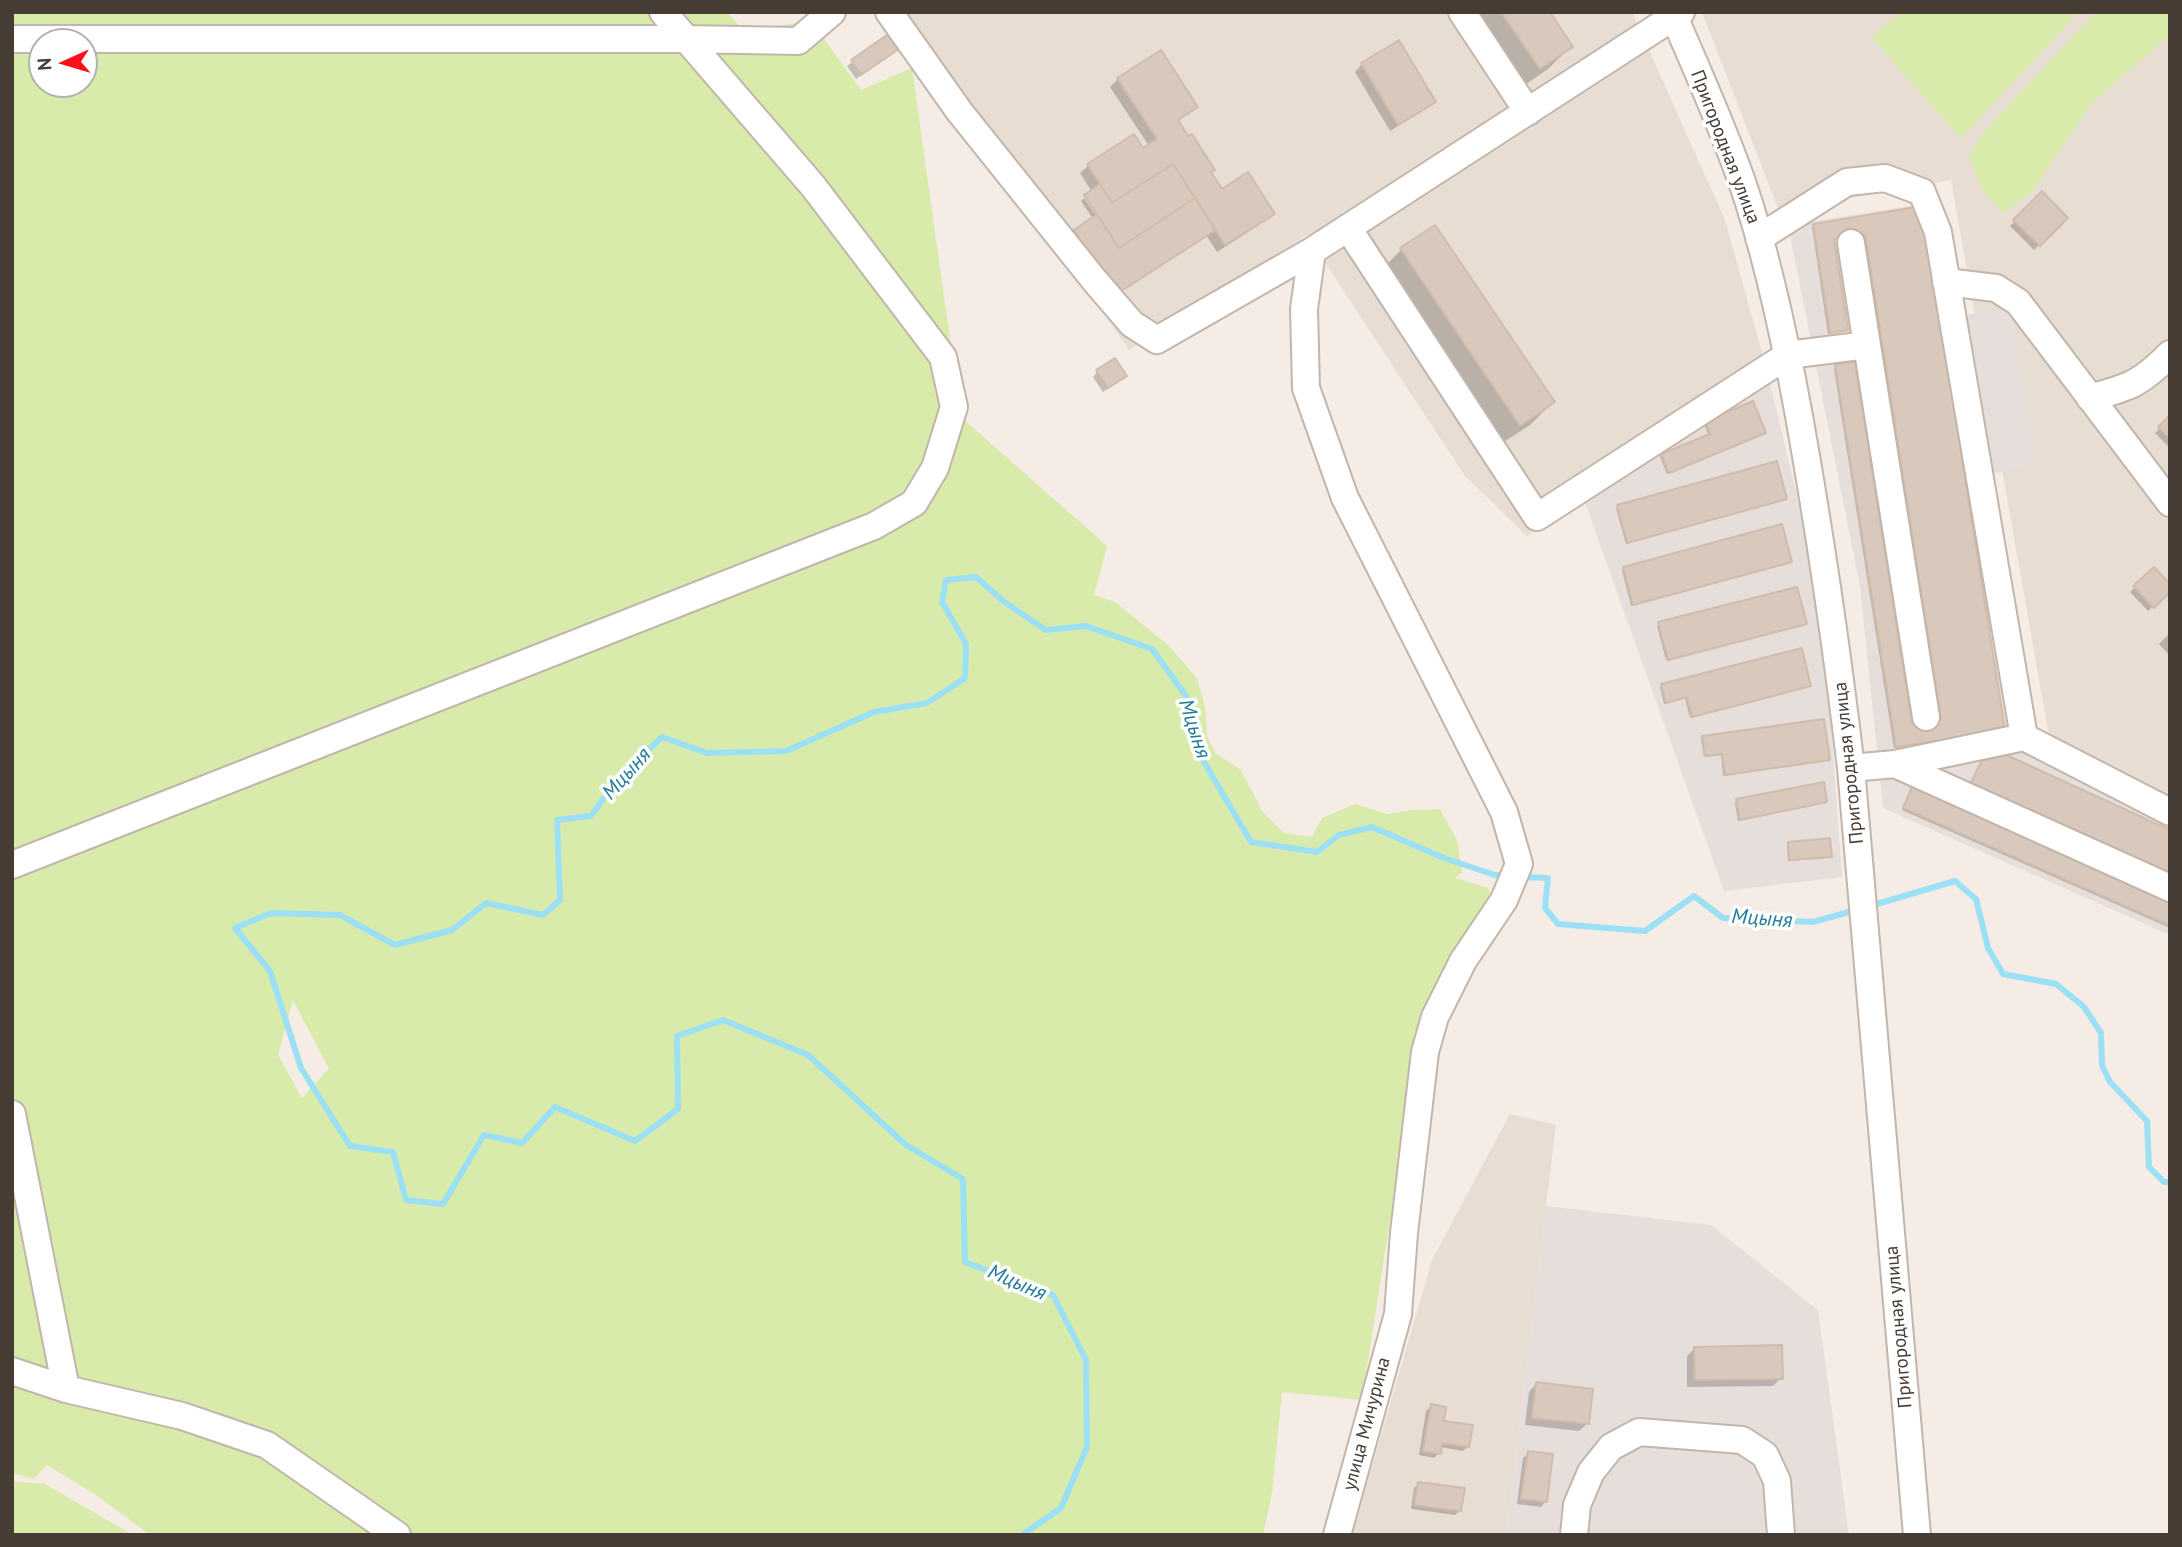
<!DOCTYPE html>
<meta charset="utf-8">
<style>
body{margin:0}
#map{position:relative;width:2182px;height:1547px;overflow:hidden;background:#f4ece5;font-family:"PT Sans",sans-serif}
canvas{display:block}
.frame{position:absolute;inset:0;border:14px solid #463c34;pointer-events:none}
.north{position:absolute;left:28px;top:28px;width:70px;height:70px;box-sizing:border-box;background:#fff;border:2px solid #b5b1ae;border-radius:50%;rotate:266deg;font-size:19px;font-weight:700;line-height:28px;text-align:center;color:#463c34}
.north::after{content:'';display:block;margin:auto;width:24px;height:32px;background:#ff1016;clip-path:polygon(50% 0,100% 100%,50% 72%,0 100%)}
</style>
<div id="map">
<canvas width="2182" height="1547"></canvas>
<div class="frame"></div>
<div class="north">N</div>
</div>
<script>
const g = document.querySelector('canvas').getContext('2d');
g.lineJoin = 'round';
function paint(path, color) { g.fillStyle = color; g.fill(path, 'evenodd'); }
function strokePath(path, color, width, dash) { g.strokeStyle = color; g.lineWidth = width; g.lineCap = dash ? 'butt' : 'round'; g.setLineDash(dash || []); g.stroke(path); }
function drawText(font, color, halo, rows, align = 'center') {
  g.font = font + ' "PT Sans",sans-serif'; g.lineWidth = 7; g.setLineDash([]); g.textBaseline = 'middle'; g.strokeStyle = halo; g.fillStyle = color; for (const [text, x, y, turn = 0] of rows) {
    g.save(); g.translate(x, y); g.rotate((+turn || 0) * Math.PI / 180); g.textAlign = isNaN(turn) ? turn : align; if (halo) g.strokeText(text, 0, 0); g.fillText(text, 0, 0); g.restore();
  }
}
paint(new Path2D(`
 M897,12H1632L1725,220L1767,371L1527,536L1465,476L1307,235L1129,350Z
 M1702,12H2170V798L2049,736L1951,180L1779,211Z
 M1510,1114L1556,1125L1506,1535H1352L1432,1260Z`), '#e8ddd2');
paint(new Path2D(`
 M1935,202L1959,316L2011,308L2036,464L1988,475L2034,730L2170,806V935L1883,808L1860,586L1789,230L1809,222Z
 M1767,371L1822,600L1842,877L1724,891L1583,497Z
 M1546,1206L1711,1225L1818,1310L1849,1535H1506Z`), '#e6deda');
paint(new Path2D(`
 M12,12H727L744,31L811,21L861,90L912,68L961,417L1107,546L1094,595L1115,602L1168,645L1197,678L1205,707L1207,736L1215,753L1241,770L1262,811L1284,833L1312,837L1322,818L1355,804L1388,814L1411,810L1440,809L1457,840L1462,872L1455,878L1488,888L1493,897L1410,1090L1362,1400L1282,1392L1272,1493L1263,1535H150L96,1495L47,1465L34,1479L12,1473ZM42,42H84V84H42ZM293,1000L329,1069L302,1098L278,1055Z
 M1901,12H2079L1961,138L1872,38Z
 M2096,12H2170V35L2092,103L2031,193L2003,213L1982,190L1969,157L1985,131Z
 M12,1481L45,1484L133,1535H12Z`), '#d9ebaa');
paint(new Path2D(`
 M1463,12H1548L1571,46L1548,69L1516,91Z
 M894,32L898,50L856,79L847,66Z
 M1362,64L1434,101L1426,109L1390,131L1355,72Z
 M1118,79L1196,107L1177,122L1222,192L1272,213L1265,221L1217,252L1206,235L1113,295L1073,233L1093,219L1081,201L1084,198L1097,217L1099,215L1092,192L1080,173L1088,166L1133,136L1142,151L1149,146L1110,87Z
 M2042,194L2066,218L2034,250L2010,226Z
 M1921,208L2001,731L1894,748L1834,369L1836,367L1911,725L1940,721L1863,235L1832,240L1846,329L1828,334L1812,227L1814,225Z
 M1401,250L1553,402L1530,425L1496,447L1378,273Z
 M1097,372L1120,381L1103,392L1093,377Z
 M1752,403L1762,434L1667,474L1660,457L1662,456L1709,436L1704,424Z
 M2170,418V448L2155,433Z
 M1785,499L1626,544L1616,508L1618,506Z
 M1790,562L1631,606L1622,570L1624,568Z
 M2154,569L2170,590L2148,611L2130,592Z
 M1659,624H1805L1666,660L1657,626Z
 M2170,633V656L2159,644Z
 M1809,685L1690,717L1685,698L1664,704L1660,687L1662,686Z
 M1703,738L1828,759L1826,761L1723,776L1721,755L1704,757L1701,740Z
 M1910,791L2170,903V928L1902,810Z
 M1737,801L1825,802L1738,821L1735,803Z
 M1788,843L1830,856L1828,858L1788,861L1787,845Z
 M1695,1348L1781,1378L1773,1386L1687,1387V1356Z
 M1536,1384L1587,1424L1579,1431L1525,1425L1529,1392Z
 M1431,1406L1442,1422L1468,1446L1463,1451L1440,1447L1439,1453L1434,1458L1419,1455L1426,1411Z
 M1528,1453L1545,1502L1541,1507L1517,1504L1523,1458Z
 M1419,1483L1460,1510L1455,1515L1411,1509L1414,1488Z`), '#0003');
strokePath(new Path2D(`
 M1522,877L1548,878L1545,908L1558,924L1645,931L1694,896L1723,918L1813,922L1856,910
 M1870,906L1955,881L1976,899L1988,948L2003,974L2056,984L2084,1007L2101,1033L2102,1065L2110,1082L2147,1121L2149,1167L2164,1182H2170
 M1022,1535L1061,1508L1087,1447L1086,1360L1053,1295L965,1262L963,1179L906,1145L808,1055L723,1020L677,1036L678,1109L635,1141L555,1107L522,1143L484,1135L443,1204L406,1200L393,1152L350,1146L301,1068L270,971L235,928L271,913L340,915L395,945L452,930L486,903L543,915L560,900L557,820L591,816L616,781L662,737L707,753L786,751L874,712L927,703L965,678L966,644L942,602L946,580L976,577L1003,601L1046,630L1086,626L1152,649L1186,696L1201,757L1251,842L1317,852L1339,835L1372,827L1444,858L1495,875L1508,876`), '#9ce0f5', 6);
const building = new Path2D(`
 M1501,12H1550L1573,47L1540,69Z
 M894,30L905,45L861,75L851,60Z
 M1399,40L1436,102L1398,125L1361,63Z
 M1161,50L1198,107L1178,120L1188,136L1192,134L1215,170L1211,172L1222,189L1248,172L1275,214L1225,245L1173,164L1112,203L1087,164L1134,134L1143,148L1157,139L1117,78Z
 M1173,164L1195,198L1119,248L1084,195L1100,184L1112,203Z
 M2042,191L2068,218L2040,246L2013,220Z
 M1195,198L1216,230L1115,295L1074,230L1097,214L1119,248Z
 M1922,206L2005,730L1896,747L1835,365L1855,362L1912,723L1941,719L1865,234L1834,239L1848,330L1830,333L1813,224Z
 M1435,225L1555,402L1520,426L1400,248Z
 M1115,358L1127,376L1108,388L1096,370Z
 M1753,401L1766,433L1669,473L1661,454L1710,434L1705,421Z
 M2170,415V439L2158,427Z
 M1777,461L1787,499L1627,543L1617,505Z
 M1782,524L1792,562L1633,605L1623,567Z
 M2154,567L2170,584V592L2154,608L2133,586Z
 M1797,587L1807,624L1668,660L1658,622Z
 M1802,648L1811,686L1692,717L1687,697L1666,703L1661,684Z
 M1824,719L1830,760L1725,775L1722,754L1705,756L1702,736Z
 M1989,747L2170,830V875L1970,784Z
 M1824,782L1827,802L1740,820L1736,799Z
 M1912,787L2170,901V926L1903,808Z
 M1830,838L1832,857L1789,860L1788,842Z
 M1782,1345L1783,1379L1695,1380L1694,1347Z
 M1536,1382L1593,1389L1589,1424L1532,1418Z
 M1431,1404L1446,1407L1444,1421L1473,1425L1469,1447L1442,1443L1441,1454L1423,1451Z
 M1528,1451L1553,1454L1547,1502L1521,1499Z
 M1418,1482L1465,1488L1461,1511L1414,1505Z`);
paint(building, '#d9c9bc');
strokePath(building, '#d1bcac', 2);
const minor = new Path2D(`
 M889,12L959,111L1095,281L1132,324L1157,340L1312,251L1681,12
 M1462,12L1528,112
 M1672,12C1696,67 1721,123 1741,179C1767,253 1785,339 1799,416C1820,533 1837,650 1851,768L1917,1535
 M12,39H684L798,41L832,12
 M1348,228L1537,517L1788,355L1867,345L1926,717
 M1759,238L1847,182L1885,178L1922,192L1938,232L2024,737L2170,812
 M1851,243L1867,345
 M1312,251L1304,309L1306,388L1345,498L1504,812L1519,864L1504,900L1463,961L1435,1017L1425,1052L1404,1233L1398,1314L1337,1535
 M1946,282L1996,288L2018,302L2170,503
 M2090,398C2130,387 2140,384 2170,354
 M1895,764L2024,737
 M1851,768L1895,764L2170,888
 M12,865L874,526L914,503L935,468L954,407L943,357L813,186L663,12
 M12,1114L66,1389
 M12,1371L66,1389L182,1416L267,1445L397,1535
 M1574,1535L1577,1505L1591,1472L1611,1447L1639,1432L1742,1440L1765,1455L1777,1481L1781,1535`);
strokePath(minor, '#c3b5aa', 30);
strokePath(minor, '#fff', 26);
drawText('19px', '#463c34', '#fff', [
 ["Пригородная улица",1725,147,69],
 ["Пригородная улица",1849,763,-96],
 ["Пригородная улица",1899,1327,-95],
 ["улица Мичурина",1367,1424,-75]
]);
drawText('italic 21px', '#217b98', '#fff', [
 ["Мцыня",1194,729,72],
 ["Мцыня",627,774,-48],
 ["Мцыня",1762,919,4],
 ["Мцыня",1017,1283,23]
]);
</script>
